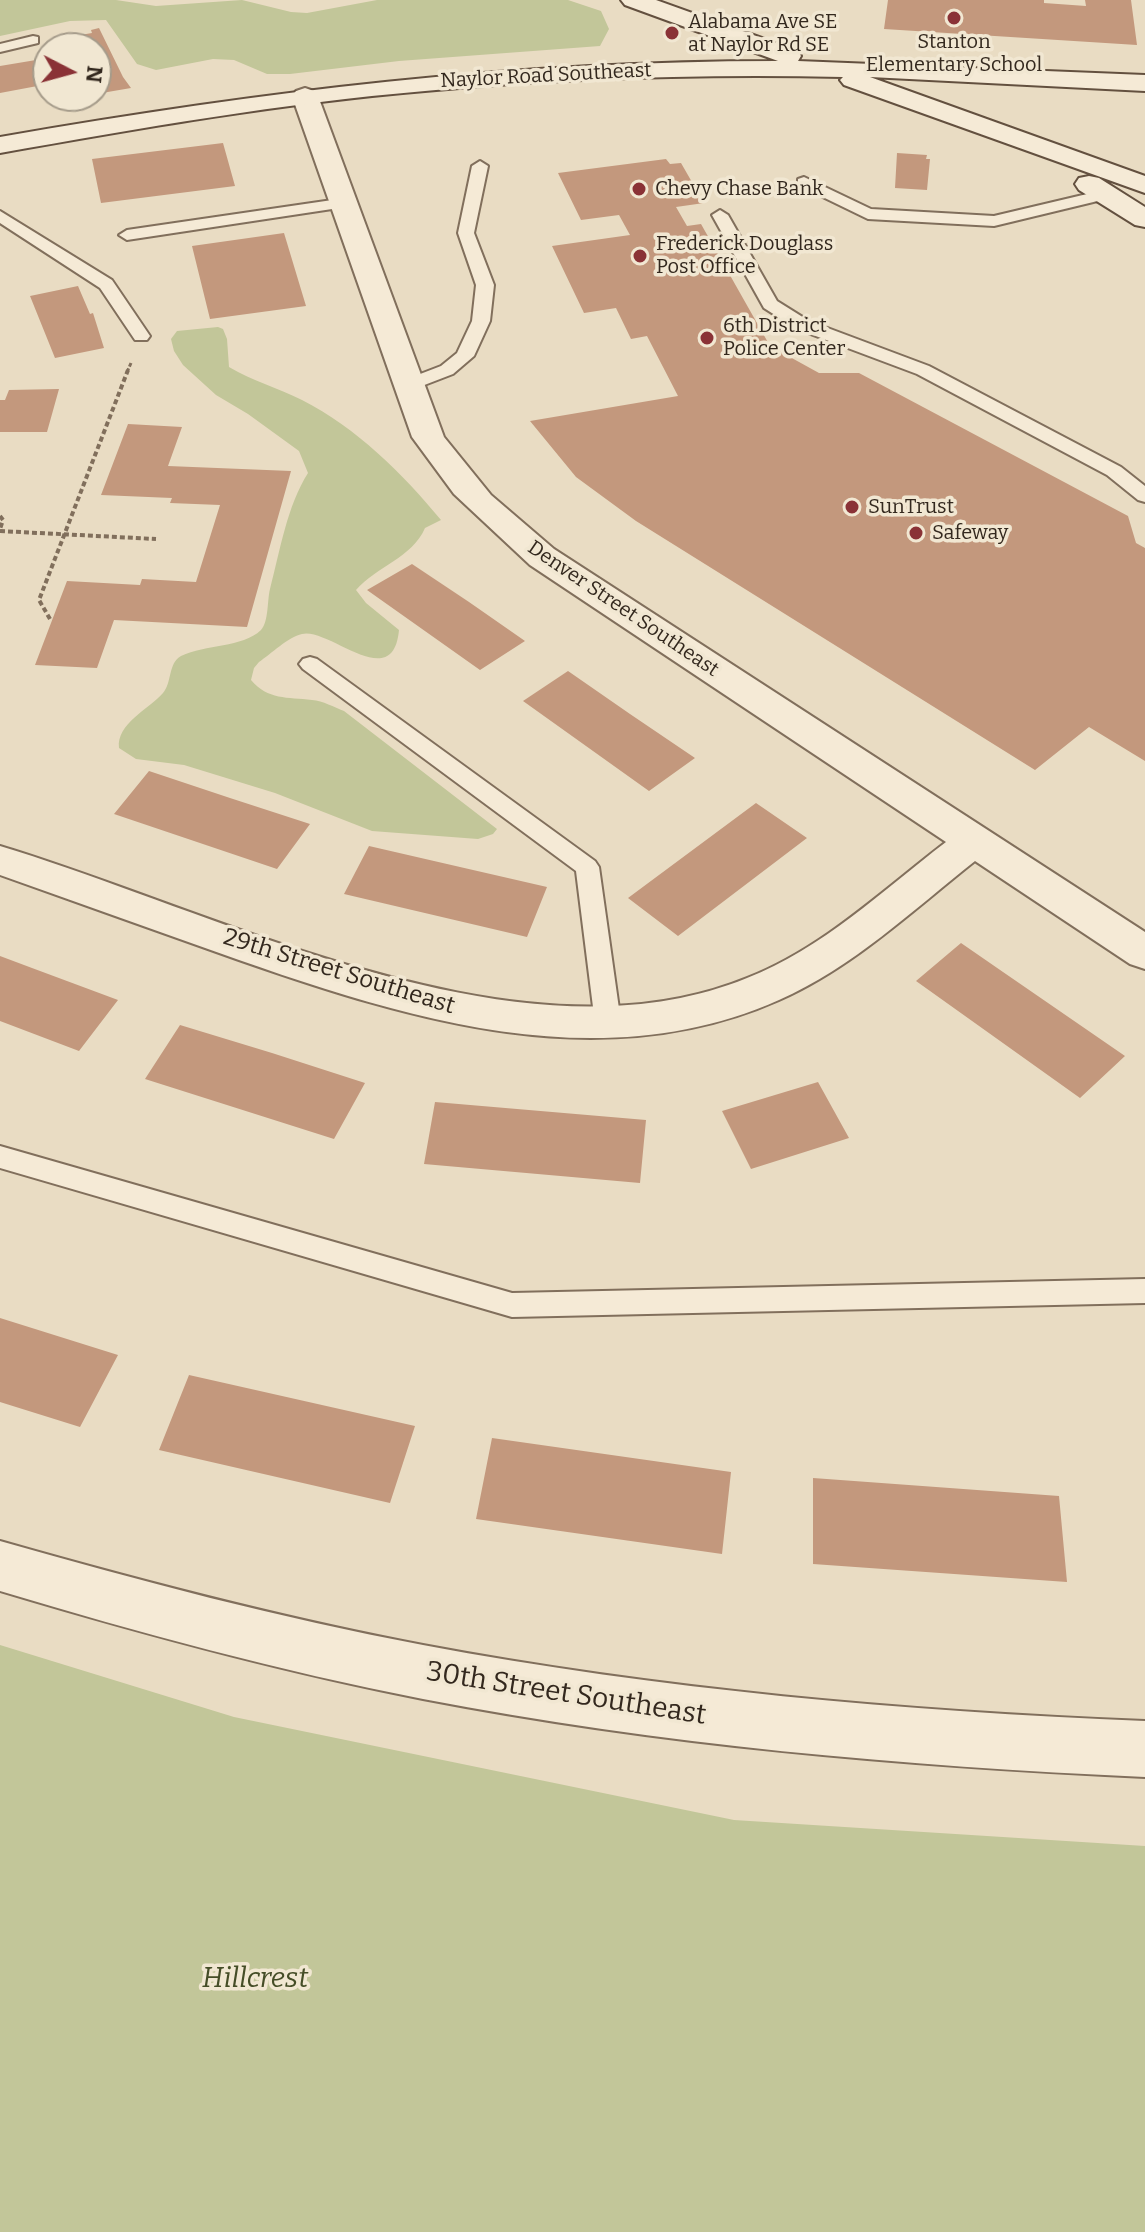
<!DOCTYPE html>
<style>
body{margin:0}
#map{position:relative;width:1145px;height:2232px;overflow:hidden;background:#e9dcc3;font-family:Bitter,serif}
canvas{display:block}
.north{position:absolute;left:32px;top:32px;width:80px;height:80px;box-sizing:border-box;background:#f1e7d2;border:2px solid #a59b8a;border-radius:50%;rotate:96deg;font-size:22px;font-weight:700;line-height:32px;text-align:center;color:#33281e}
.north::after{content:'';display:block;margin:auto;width:28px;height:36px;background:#8a3236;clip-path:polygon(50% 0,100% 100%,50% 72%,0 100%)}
</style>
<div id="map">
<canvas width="1145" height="2232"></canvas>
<div class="north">N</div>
</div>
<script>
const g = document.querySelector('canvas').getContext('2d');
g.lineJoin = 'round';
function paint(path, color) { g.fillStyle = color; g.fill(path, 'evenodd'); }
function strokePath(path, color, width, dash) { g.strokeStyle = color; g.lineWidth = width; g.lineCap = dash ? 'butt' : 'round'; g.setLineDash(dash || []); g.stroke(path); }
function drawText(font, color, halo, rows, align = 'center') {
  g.font = font + ' Bitter,serif'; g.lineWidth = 7; g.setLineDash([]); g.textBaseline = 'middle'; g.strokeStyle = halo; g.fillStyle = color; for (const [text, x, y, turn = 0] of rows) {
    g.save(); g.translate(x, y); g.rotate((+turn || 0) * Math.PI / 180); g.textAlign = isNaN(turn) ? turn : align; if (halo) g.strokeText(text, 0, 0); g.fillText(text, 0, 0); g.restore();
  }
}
paint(new Path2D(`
 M0,0H116L156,6L242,0L291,12L307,13L377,0H568L601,11L609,29L600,46L399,61L290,74H267L234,60L213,59L156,70L137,64L106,20L70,21L0,36Z
 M218,327L223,329L227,339L229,367C253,381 278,388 302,400C357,428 402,473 441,520L425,528C412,558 377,566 356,590L366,603L399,630C393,695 329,627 302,634C288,637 271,654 259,662L254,668L251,680C268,700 287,697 312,700C323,701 334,707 344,711L497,829L493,834L478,839L372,831L275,793L184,765L136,759L119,748C116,724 149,709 163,693C172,683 168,663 181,656C206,644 242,648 261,630C269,621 267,601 270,589C280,551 287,506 308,473L299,451L248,414L216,395L183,365L174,351L171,339L177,331Z
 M0,1645L234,1717L734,1820L1145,1846V2232H0Z`), '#c2c699');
paint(new Path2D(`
 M888,0H1044V3L1086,6L1085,0H1131L1137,45L884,29Z
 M99,28L123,77L131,88L96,94V48H56L51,40L92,33L91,30Z
 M48,58V84L0,93V66Z
 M223,143L235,186L101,203L92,159Z
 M897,153L927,155L926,159H930L927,190L895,188Z
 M666,159L670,164L681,163L704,203L676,207L687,226L701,224L770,346L819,373H859L1128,516L1136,543L1145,548V761L1089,727L1035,770L636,521L576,477L530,421L678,396L647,336L631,339L616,308L584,313L552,246L630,235L619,215L581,220L558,173Z
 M284,233L306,306L210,319L192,246Z
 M78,286L90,314L93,313L104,348L55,358L30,296Z
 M59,389L47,432H0V400H5L9,390Z
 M128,424L182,427L168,466L291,471L247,627L114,620L97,668L35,665L67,581L140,585L142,579L196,582L220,505L170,503L172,498L101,495Z
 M412,564L469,602L525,641L480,670L367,590Z
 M568,671L630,714L695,758L649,791L523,701Z
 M149,771L230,798L310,824L277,869L114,814Z
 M756,803L807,838L678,936L628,898Z
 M369,846L460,867L547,887L527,937L344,894Z
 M961,943L1003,972L1125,1056L1080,1098L916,981Z
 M0,956L32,968L118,1000L79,1051L0,1021Z
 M180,1025L272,1053L365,1083L334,1139L145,1079Z
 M818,1082L849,1138L751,1169L722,1111Z
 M435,1102L646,1120L640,1183L424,1164Z
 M0,1318L118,1355L80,1427L0,1402Z
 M189,1375L415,1426L390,1503L159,1450Z
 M492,1438L731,1472L722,1554L476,1519Z
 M813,1478L1059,1496L1067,1582L813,1564Z`), '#c3987d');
const lane = new Path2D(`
 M33,36L38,37V43L0,52V44Z
 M480,161L488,166L474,233L494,285L490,321L474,356L453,374L414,389H402L399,385L402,381L441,366L457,353L472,321L476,285L458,233L472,166Z
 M804,177L871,209L994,216L1104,190L1112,195L1110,198L994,226L868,219L798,185V179Z
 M346,198L354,203L352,206L127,240L119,235L127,230Z
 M720,210L728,215L777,301L809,321L929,366L1121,467L1145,486V502L1138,500L1107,475L917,374L797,329L764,308L712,215Z
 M0,211L112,280L150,336L147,340H135L100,288L0,223Z
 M310,657L317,659L595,861L599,867L621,1023L617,1030L608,1033L599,1030L595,1023L576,871L303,669L299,664L303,659Z
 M0,1146L512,1293L1145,1279V1303L512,1317L0,1168Z`);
const street = new Path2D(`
 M305,88L314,91L318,96L444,437L491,495L554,549L1145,932V969L1130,964L975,861C913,910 852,968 779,1000C602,1079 411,1020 239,960C159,932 80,903 0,875V846C220,912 519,1071 747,978C822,949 883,890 946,842L530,565L454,494L412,437L292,96L296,91Z
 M0,1541C140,1581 280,1618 423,1645C662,1690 903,1711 1145,1721V1777C903,1766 661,1745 423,1699C279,1671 140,1633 0,1591Z`);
const secondary = new Path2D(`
 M621,0H656L798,51L801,56L798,61L1145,75V91L870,77L1145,176V193L844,85L840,80L843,77C703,74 564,78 425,91C283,103 141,128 0,153V137C263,91 511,61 778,61L625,5Z
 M1089,176L1099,178L1145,207V227L1135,225L1079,190L1075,184L1079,178Z`);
strokePath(lane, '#816f5c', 4);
strokePath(street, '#816f5c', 4);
strokePath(secondary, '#63503f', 4);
strokePath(new Path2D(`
 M127,372L131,363`), '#816f5c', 3, [4, 2]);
strokePath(new Path2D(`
 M0,516L3,520L0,529
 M0,531L156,539
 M50,619L39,600L128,370`), '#816f5c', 4, [5, 3]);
paint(lane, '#f5ead6');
paint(street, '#f5ead6');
paint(secondary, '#f5ead6');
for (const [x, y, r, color] of [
 [954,18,8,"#8a3236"],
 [672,33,8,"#8a3236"],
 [639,189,8,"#8a3236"],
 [640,256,8,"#8a3236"],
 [707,338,8,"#8a3236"],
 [852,507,8,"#8a3236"],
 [916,533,8,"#8a3236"]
]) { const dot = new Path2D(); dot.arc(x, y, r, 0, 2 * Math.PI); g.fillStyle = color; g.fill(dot); strokePath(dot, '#f1e7d2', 3); }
drawText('20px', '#33281e', '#f1e7d2', [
 ["Alabama Ave SE",688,22],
 ["at Naylor Rd SE",688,45],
 ["Stanton",954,42,"center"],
 ["Elementary School",954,65,"center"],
 ["Chevy Chase Bank",655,189],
 ["Frederick Douglass",656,244],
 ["Post Office",656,267],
 ["6th District",723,326],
 ["Police Center",723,349],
 ["SunTrust",868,507],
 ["Safeway",932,533]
], 'left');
drawText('20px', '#33281e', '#f1e7d2', [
 ["Naylor Road Southeast",546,76,-3],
 ["Denver Street Southeast",623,609,34]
]);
drawText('24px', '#33281e', '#f1e7d2', [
 ["29th Street Southeast",339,972,17]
]);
drawText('28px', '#33281e', '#f1e7d2', [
 ["30th Street Southeast",566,1694,9]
]);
drawText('italic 28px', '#454d27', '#f1e7d2', [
 ["Hillcrest",255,1979]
]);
</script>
